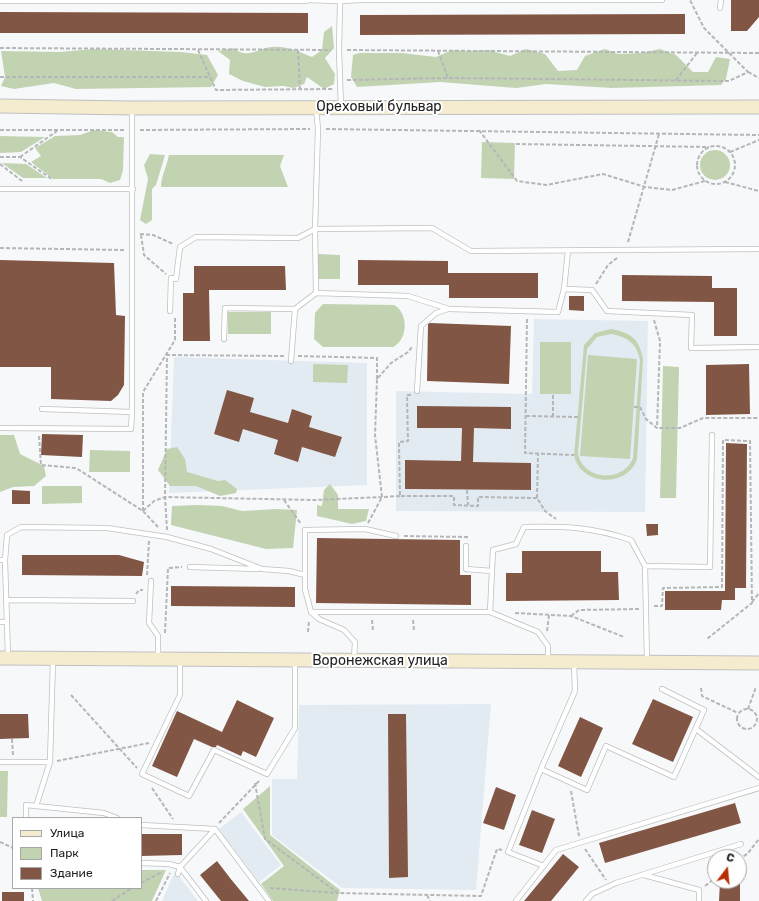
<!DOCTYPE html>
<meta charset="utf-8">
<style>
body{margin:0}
#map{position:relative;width:759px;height:901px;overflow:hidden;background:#f7f8fa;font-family:Rubik,sans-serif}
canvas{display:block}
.legend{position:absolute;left:12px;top:817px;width:130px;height:72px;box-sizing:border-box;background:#fff;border:1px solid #a7a7a7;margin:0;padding:5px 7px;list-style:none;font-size:12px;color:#222223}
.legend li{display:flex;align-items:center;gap:8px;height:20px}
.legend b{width:20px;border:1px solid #a7a7a7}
.north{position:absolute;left:707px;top:849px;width:40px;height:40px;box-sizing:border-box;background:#fff;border:1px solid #a7a7a7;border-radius:50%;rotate:16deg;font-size:11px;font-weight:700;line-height:16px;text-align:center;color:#222223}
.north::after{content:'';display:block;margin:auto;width:14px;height:18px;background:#b82e04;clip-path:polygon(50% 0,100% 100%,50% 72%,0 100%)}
</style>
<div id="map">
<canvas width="759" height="901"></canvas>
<ul class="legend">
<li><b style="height:5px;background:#f5ebce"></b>Улица</li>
<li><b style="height:11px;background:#c2d3b2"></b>Парк</li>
<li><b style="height:11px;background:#825645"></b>Здание</li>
</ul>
<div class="north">С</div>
</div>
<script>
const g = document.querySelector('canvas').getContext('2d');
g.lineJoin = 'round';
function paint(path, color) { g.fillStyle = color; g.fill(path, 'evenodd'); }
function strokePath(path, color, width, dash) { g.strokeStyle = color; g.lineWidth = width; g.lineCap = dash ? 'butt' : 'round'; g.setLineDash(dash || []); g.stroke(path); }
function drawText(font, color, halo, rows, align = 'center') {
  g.font = font + ' Rubik,sans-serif'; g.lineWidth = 4; g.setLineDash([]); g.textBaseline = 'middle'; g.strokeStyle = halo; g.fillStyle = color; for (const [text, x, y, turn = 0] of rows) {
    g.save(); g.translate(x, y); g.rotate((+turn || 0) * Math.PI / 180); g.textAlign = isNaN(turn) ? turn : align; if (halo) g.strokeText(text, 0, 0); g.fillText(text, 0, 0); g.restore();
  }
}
paint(new Path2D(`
 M534,319L648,321L645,512L396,511V391L532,394Z
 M174,357L367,363V485L169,493Z
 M491,704L476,890L342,888L272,835V779H297L299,705Z
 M241,812L281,865L259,882L219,829Z
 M175,871L198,901H162Z`), '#e3ebf2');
paint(new Path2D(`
 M332,26L334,48L325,58L335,74L334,84L324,89L307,77L304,84L294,88L283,86L265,87L243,81L229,74L230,60L218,51L233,48C250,60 256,48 272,47C284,45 301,52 312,57L322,50L324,32Z
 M93,49L181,52L207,55L218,75L211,87L76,89L54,83L14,89L1,86L5,77L1,51L59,52Z
 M526,49L545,54L558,71L577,70L585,56L605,49L618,54L641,53L660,49L676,55L693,72H708L716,57L730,59L726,79L721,85L612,88L546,84L516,88L440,82L357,87L351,77L353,55L359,53H402L436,57L452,50L465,51L489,50L510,56Z
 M94,130L112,132L118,137H124L123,170L120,180L110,183L101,179H53L31,162L41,156L35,148L55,136L80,135Z
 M0,136L45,137L21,152L0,153Z
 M482,142L515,143L514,179L481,178Z
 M700 165a15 15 0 1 1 30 0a15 15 0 1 1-30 0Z
 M150,154L165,155L156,185L152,189V220L146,224L140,220L148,179L144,165Z
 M169,155H284L280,166L288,187H161C161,176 167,166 169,155Z
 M2,163L26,164L47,178H23Z
 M318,254L340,255V279H318Z
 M323,304L394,305C409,313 408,340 393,347H323L314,339L315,313Z
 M228,312H271V334H228Z
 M611,329C631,333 639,338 643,359L637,460C625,489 580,485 574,455L584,345L595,333ZM611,334C628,337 637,344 640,360L633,458C623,484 582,480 578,453L587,349L597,337Z
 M540,342H571V394H540Z
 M588,355L637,359L630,459L580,456Z
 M313,364L348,365L347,383L313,382Z
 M663,366L679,367L676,498H660Z
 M0,435H14L20,454L44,466L46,476L34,486L13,487L0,492Z
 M177,447L185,459L187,472L218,481L225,480L237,489L236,493L220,496L196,486H170L158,470L167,449Z
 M90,450L130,451V472H89Z
 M330,484L338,495V509H369L366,521L352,524L317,516V505L322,506L324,490Z
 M42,486H82V503L42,504Z
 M197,505L222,506L242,511L276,509L297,510L293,548L266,549L171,525L172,506Z
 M0,771H8L7,817H0Z
 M270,786V835L340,890L337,901H273L261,884L284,866L243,809Z
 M141,870H166L152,901H42L38,888H141Z`), '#c2d3b2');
paint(new Path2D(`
 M731,0H759V17L747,31H731Z
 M0,12L308,13V33H0Z
 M685,14V34L360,35V15Z
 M0,260L114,263L116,315L125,316L124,385L118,395L111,401L51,399V367H0Z
 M358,260L448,261V273H538V298H449V285H358Z
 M194,266H285L286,290H209L210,341H183V293H194Z
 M622,275L712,276V288H737V336H714V302L622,301Z
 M569,296H584V311L569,310Z
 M430,323L511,326L509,384L427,381L428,324Z
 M749,364L750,414L706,415V365Z
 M227,390L254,398L250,412L288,423L292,409L312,416L309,427L342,437L335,457L302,447L298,462L274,454L278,440L243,429L239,442L214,434Z
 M417,406L511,407V429L474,428L473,462L531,463V490L405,489V460L461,461L462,428H417Z
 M42,434L83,435L82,457L41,455Z
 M726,443L747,444L746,588H735V600H722L721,610H665V591H725Z
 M12,490L30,491V504H12Z
 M646,524H658V535L647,536Z
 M317,538L460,540V575H471V605L316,603Z
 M522,551H601V572H618L619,600L506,601V573H522Z
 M22,555H119L144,562L142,576L22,575Z
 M171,586L295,587V607L171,606Z
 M653,699L693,717L673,762L632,744Z
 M237,700L274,718L256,757L243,751L241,756L217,745L216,747H212L194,739L177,777L152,766L177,711L222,732Z
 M0,714H28L29,738L0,739Z
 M388,714H406L408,877L389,878Z
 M580,717L603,728L581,777L558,766Z
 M496,787L516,795L504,830L483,823Z
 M735,803L741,823L605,863L599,843Z
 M532,810L555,819L542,853L519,845Z
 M141,834H182V855L141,856Z
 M563,854L579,867L551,901H524Z
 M217,861L230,878L249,901H221L200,875Z
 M720,882H740V901H719Z
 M2,892H24V901H2Z`), '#825645');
const lane = new Path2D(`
 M306,0L340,1
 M362,0H656
 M656,0H662
 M0,1H306
 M720,8L721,0
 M341,107L339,50L340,1L362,0
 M316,108L318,129L315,229L316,293L408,296L449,309L558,312L564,289L568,251
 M0,189H133
 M564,289L592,290L607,311L692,315L691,348L759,347
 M170,311L171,278L176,279L180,247L196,237L298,238L315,229L432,228L471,251L759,249
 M224,339L225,308L295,309
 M291,361L295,309L316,293
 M417,391L421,326L436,313L448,309
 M42,409L132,412V109
 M0,428L131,429L132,412
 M466,546V569L492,571
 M0,560H5L8,657
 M5,560L7,535L21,527L107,528L167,537L211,549L262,569L289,571L305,575V589L311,612L319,619L344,630L355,642L354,659
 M645,566L710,567L712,435
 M190,567L258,569
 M305,575V530L365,529L396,536
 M151,581L149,623L158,636V658
 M6,600L133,601
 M311,612H490
 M0,622H7
 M53,660L50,762L36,806L104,813L117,818
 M180,660V695L142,774L189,796L214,750L267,774L295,728V661
 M548,660V646L538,632L490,612L493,550L516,544L524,527C565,526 592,527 631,540L645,566L647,662
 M696,729L759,777
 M0,762H50
 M541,769L587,790L606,746L674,777L704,710L662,689
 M26,818V805L36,806
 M141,825L215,829L269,901
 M141,863L169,864L180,867L206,901
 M544,866L508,852L541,769L575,691L574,663
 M178,874L180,867L215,829
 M644,875L699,890V901
 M516,901L556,850L759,788
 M586,901L592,894L616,883L741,844`);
const secondary = new Path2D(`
 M0,106L132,108L759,107
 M0,658L759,663`);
strokePath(lane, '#bec0c1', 6);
strokePath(secondary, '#bec0c1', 15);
strokePath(new Path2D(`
 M0,48L331,50
 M198,50L216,90L333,89
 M298,50L300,90
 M347,50L759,53
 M438,51L448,78
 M748,72L759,78
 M0,77H210
 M347,80L448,78L729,81L748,72L704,28L690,0
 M676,80L697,53
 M326,129L759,135
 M0,130H124
 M140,130L310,129
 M479,130L517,181L546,185L603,174L645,187L672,190L705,181
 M516,144L709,147
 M697 165a19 19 0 1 1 38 0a19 19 0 1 1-38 0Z
 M730,152L759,140
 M0,157H20L53,180
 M20,157L57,131
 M0,164L22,181
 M725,182L759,191
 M140,234L153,235L173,244
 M141,235L144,255L166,274
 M628,242L659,134
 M0,248L125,250
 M596,284L608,265L617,258
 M527,319L525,453L574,455
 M654,320L660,341L657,428
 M298,356L377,358V379
 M411,395H407L408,441L399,442L400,496H454V505L478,506V497L537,498L545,511L556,519
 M634,407H640L646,419L657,428H680L703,418H759
 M526,416L578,417
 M553,417V394
 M39,436L41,465L76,468L143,511L158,527
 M467,490L468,505
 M400,496L382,497L375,435L377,379L391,363L408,352L412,347
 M537,498L538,454
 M284,500L301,524
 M143,511L154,501L165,497L315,500L382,497
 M143,511V392L175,340V317
 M368,523L382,497
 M167,530L165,497L167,355L284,356
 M404,536L468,537L467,539
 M147,575L149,541
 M136,594L139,590H143
 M752,602L759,593
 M654,606H662L663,588L722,587L723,440L750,441L752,603L707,639
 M515,613L571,616L624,637
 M571,616L579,610L640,609
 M372,620L373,631
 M413,620L414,631
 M547,631L549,615
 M308,632L309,621
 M165,633L168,568L182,567
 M701,688L702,696L738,713
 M71,695L137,768
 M737 719a10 10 0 1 1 20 0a10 10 0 1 1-20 0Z
 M748,709L756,687
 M12,739L13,755
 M57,761L149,743
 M255,783L265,839L338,893L481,896L497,849L502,850
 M152,788L173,819
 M571,791L579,836
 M219,823L260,780
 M0,842L13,848
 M585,849L606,880
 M739,860L748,853L759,839
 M141,883L162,872
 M705,886L715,878
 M32,888L33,901
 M270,888L337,893
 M427,895L430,901
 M112,901L132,888
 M156,901L170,873`), '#b5b6b8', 2, [4, 2]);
strokePath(lane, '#fff', 4.5);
strokePath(secondary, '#f5ebce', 13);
drawText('14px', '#222223', '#fff', [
 ["Ореховый бульвар",379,107],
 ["Воронежская улица",380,661]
]);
</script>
